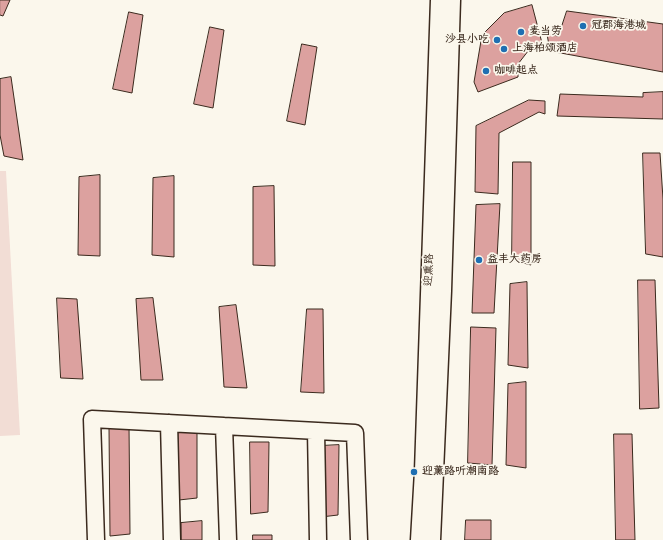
<!DOCTYPE html>
<meta charset="utf-8">
<style>
body{margin:0}
canvas{display:block;background:#fbf7ec}
</style>
<canvas width="663" height="540"></canvas>
<script>
const g = document.querySelector('canvas').getContext('2d');
g.lineJoin = 'round';
function paint(path, color) { g.fillStyle = color; g.fill(path, 'evenodd'); }
function strokePath(path, color, width, dash) { g.strokeStyle = color; g.lineWidth = width; g.lineCap = dash ? 'butt' : 'round'; g.setLineDash(dash || []); g.stroke(path); }
function drawText(font, color, halo, rows, align = 'center') {
  g.font = font + ' Kalam,"LXGW WenKai TC",sans-serif'; g.lineWidth = 3.5; g.setLineDash([]); g.textBaseline = 'middle'; g.strokeStyle = halo; g.fillStyle = color; for (const [text, x, y, turn = 0] of rows) {
    g.save(); g.translate(x, y); g.rotate((+turn || 0) * Math.PI / 180); g.textAlign = isNaN(turn) ? turn : align; if (halo) g.strokeText(text, 0, 0); g.fillText(text, 0, 0); g.restore();
  }
}
paint(new Path2D(`
 M0,171H6L20,435L0,436Z`), '#f2ddd5');
const building = new Path2D(`
 M0,0H10L3,16L0,15Z
 M532,5L542,43L532,46L518,64V77L478,92L474,82L482,35L504,13Z
 M567,11L663,24V72L550,51L547,34L558,36Z
 M129,12L143,15L132,93L113,89Z
 M210,27L224,30L213,108L194,104Z
 M302,44L317,47L305,125L287,121Z
 M11,77L23,160L4,156L0,135V79Z
 M663,92V119L557,116L560,94L643,97V93Z
 M529,100L545,101V114L539,112L499,133L498,194L475,192L476,126Z
 M643,153H660L663,199V257L646,254Z
 M513,162H531V265L512,260Z
 M100,175V256L78,255L79,177Z
 M174,176V257L152,255L153,178Z
 M274,186L275,266L253,265V187Z
 M500,204L494,313H472L476,205Z
 M638,280H655L659,408L640,409Z
 M527,282L528,368L508,365L510,284Z
 M57,298L77,299L83,379L61,378Z
 M153,298L163,380H141L136,299Z
 M236,305L247,388L224,387L219,307Z
 M307,309H323L324,393L301,392Z
 M471,327L496,328L492,465L468,463Z
 M526,382V468L506,465L508,384Z
 M129,424L130,534L110,536L109,427Z
 M178,429H197V498L179,500Z
 M614,434H632L635,540H616Z
 M250,442H269L268,512L251,514Z
 M339,445L338,515L321,517L320,446Z
 M466,520H491V540H465Z
 M202,521V540H181V523Z
 M253,535H272V540H253Z`);
paint(building, '#dca19f');
strokePath(building, '#3b2a1e', 1);
const minor = new Path2D(`
 M169,423L172,540
 M224,426L228,540
 M316,431L318,540
 M96,540L92,419L355,433L359,540
 M419,540L423,471L439,0
 M432,540L443,291L452,0`);
strokePath(minor, '#3b2a1e', 19);
strokePath(minor, '#fbf7ec', 16);
for (const [x, y, r, color] of [
 [583,26,4,"#1f6fb2"],
 [521,32,4,"#1f6fb2"],
 [497,40,4,"#1f6fb2"],
 [504,49,4,"#1f6fb2"],
 [486,71,4,"#1f6fb2"],
 [479,260,4,"#1f6fb2"],
 [414,472,4,"#1f6fb2"]
]) { const dot = new Path2D(); dot.arc(x, y, r, 0, 2 * Math.PI); g.fillStyle = color; g.fill(dot); strokePath(dot, '#fbf7ec', 1.5); }
drawText('bold 11px', '#3b2a1e', '#fbf7ec', [
 ["冠郡海港城",591,26],
 ["麦当劳",529,32],
 ["沙县小吃",489,40,"right"],
 ["上海柏颂酒店",512,49],
 ["咖啡起点",494,71],
 ["益丰大药房",487,260],
 ["迎薰路听潮南路",422,472]
], 'left');
drawText('11px', '#3b2a1e', '#fbf7ec', [
 ["迎熏路",430,270,-88]
]);
</script>
